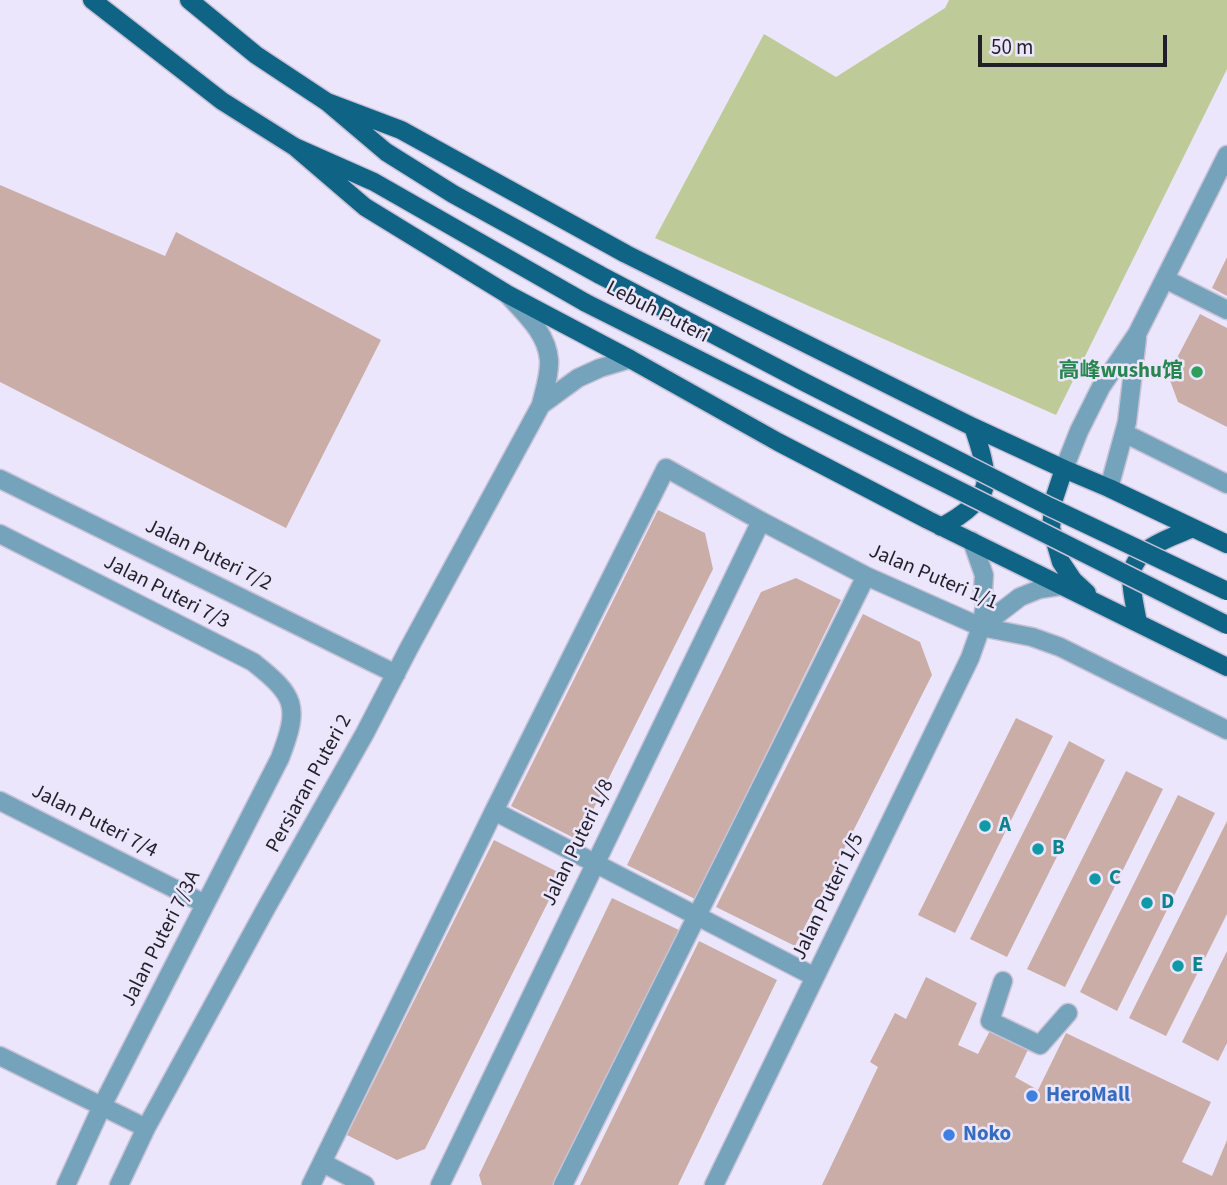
<!DOCTYPE html>
<meta charset="utf-8">
<style>
body{margin:0}
#map{position:relative;width:1227px;height:1185px;overflow:hidden;background:#ebe6fc;font-family:"Source Sans 3",sans-serif}
canvas{display:block}
.scale{position:absolute;left:978px;top:35px;width:189px;height:32px;box-sizing:border-box;border:4px solid #211f28;border-top:0;padding-left:9px;font-size:21px;line-height:24px;white-space:nowrap;color:#211f28;-webkit-text-stroke:5px #ebe6fc;paint-order:stroke}
</style>
<div id="map">
<canvas width="1227" height="1185"></canvas>
<div class="scale">50 m</div>
</div>
<script>
const g = document.querySelector('canvas').getContext('2d');
g.lineJoin = 'round';
function paint(path, color) { g.fillStyle = color; g.fill(path, 'evenodd'); }
function strokePath(path, color, width, dash) { g.strokeStyle = color; g.lineWidth = width; g.lineCap = dash ? 'butt' : 'round'; g.setLineDash(dash || []); g.stroke(path); }
function drawText(font, color, halo, rows, align = 'center') {
  g.font = font + ' "Source Sans 3","Noto Sans SC",sans-serif'; g.lineWidth = 5; g.setLineDash([]); g.textBaseline = 'middle'; g.strokeStyle = halo; g.fillStyle = color; for (const [text, x, y, turn = 0] of rows) {
    g.save(); g.translate(x, y); g.rotate((+turn || 0) * Math.PI / 180); g.textAlign = isNaN(turn) ? turn : align; if (halo) g.strokeText(text, 0, 0); g.fillText(text, 0, 0); g.restore();
  }
}
paint(new Path2D(`
 M949,0H1227V69L1056,415L655,238L764,34L836,77L945,8Z`), '#beca98');
paint(new Path2D(`
 M0,185L165,256L176,232L381,340L286,528L0,382Z
 M1227,257V296L1212,288Z
 M1200,314L1227,328V427L1178,402L1168,375Z
 M658,510L705,533L713,569L578,840L511,806Z
 M796,578L841,600L695,899L627,865L761,592Z
 M863,614L920,642L932,675L795,946L716,907Z
 M1016,718L1053,736L955,933L918,915Z
 M1069,741L1105,760L1007,957L970,939Z
 M1126,771L1163,789L1065,987L1027,969Z
 M1178,795L1215,813L1117,1011L1080,992Z
 M1227,821V914L1166,1036L1129,1018Z
 M494,840L562,874L425,1149L397,1160L347,1135Z
 M612,898L679,930L556,1185H482L479,1175Z
 M699,941L777,980L678,1185H580Z
 M1227,951V1043L1218,1061L1182,1042Z
 M926,977L977,1003L958,1045L978,1054L998,1015L1035,1035L1015,1077L1038,1090L1066,1033L1211,1102L1182,1162L1212,1176L1227,1140V1185H822L878,1067L870,1062L895,1013L906,1019Z`), '#cbada7');
const minor = new Path2D(`
 M1165,279L1227,310
 M541,405L578,378L600,368L630,359
 M1124,433L1227,484
 M1064,469L1079,431L1101,387L1137,334L1227,155
 M0,479L396,674
 M1109,488L1127,422L1137,338
 M0,534L253,662C296,696 300,706 280,758L102,1106L66,1185
 M981,627L1020,597L1040,589L1060,586
 M0,801L205,904
 M494,811L666,468L761,521L866,576L981,627L1032,637L1060,647L1227,730
 M1003,981L990,1021L1040,1045L1068,1013
 M0,1056L146,1128
 M323,1163L365,1185
 M119,1185L146,1128L265,910L365,733L409,648L541,405C544,391 550,375 549,360C547,333 525,314 508,295
 M311,1185L494,811L815,977
 M440,1185L761,521
 M563,1185L866,576
 M714,1185L970,658L981,627L985,605L983,591L984,575L972,541`);
const major = new Path2D(`
 M92,0L222,101L295,147L374,182L586,303
 M189,0L256,55L327,102L386,152L453,194L600,275
 M327,102L401,130L626,254L973,427L1064,469L1109,488L1227,544
 M295,147L365,207L507,294L630,359L778,442L928,520L1227,667
 M1064,469L1054,499L1051,528L1061,562L1073,580L1087,593
 M941,527C956,519 980,504 985,486C988,471 978,441 973,427
 M1138,623C1136,611 1129,582 1132,572C1137,547 1172,537 1193,528`);
strokePath(minor, '#c7c2d6', 21);
strokePath(major, '#c7c2d6', 21);
strokePath(minor, '#75a3bb', 18);
strokePath(major, '#0f6486', 18);
const majorBridge = new Path2D(`
 M600,275L804,382L1050,507L1227,591
 M586,303L1227,625`);
strokePath(majorBridge, '#c7c2d6', 21, []);
strokePath(majorBridge, '#0f6486', 18);
for (const [x, y, r, color] of [
 [1197,372,7,"#2e9e5b"],
 [985,826,7,"#0f9aa8"],
 [1038,849,7,"#0f9aa8"],
 [1095,879,7,"#0f9aa8"],
 [1147,903,7,"#0f9aa8"],
 [1178,966,7,"#0f9aa8"],
 [1032,1096,7,"#3f7fe0"],
 [949,1135,7,"#3f7fe0"]
]) { const dot = new Path2D(); dot.arc(x, y, r, 0, 2 * Math.PI); g.fillStyle = color; g.fill(dot); strokePath(dot, '#ebe6fc', 2.5); }
drawText('21px', '#211f28', '#ebe6fc', [
 ["Lebuh Puteri",657,313,27],
 ["Jalan Puteri 7/2",208,556,26],
 ["Jalan Puteri 1/1",933,578,23],
 ["Jalan Puteri 7/3",166,593,27],
 ["Persiaran Puteri 2",310,784,-61],
 ["Jalan Puteri 7/4",94,822,27],
 ["Jalan Puteri 1/8",579,843,-64],
 ["Jalan Puteri 1/5",829,897,-64],
 ["Jalan Puteri 7/3A",162,939,-63]
]);
drawText('bold 21px', '#27864d', '#ebe6fc', [
 ["高峰wushu馆",1183,372]
], 'right');
drawText('bold 21px', '#0d838f', '#ebe6fc', [
 ["A",999,826],
 ["B",1052,849],
 ["C",1109,879],
 ["D",1161,903],
 ["E",1192,966]
], 'left');
drawText('bold 21px', '#366cbe', '#ebe6fc', [
 ["HeroMall",1046,1096],
 ["Noko",963,1135]
], 'left');
</script>
